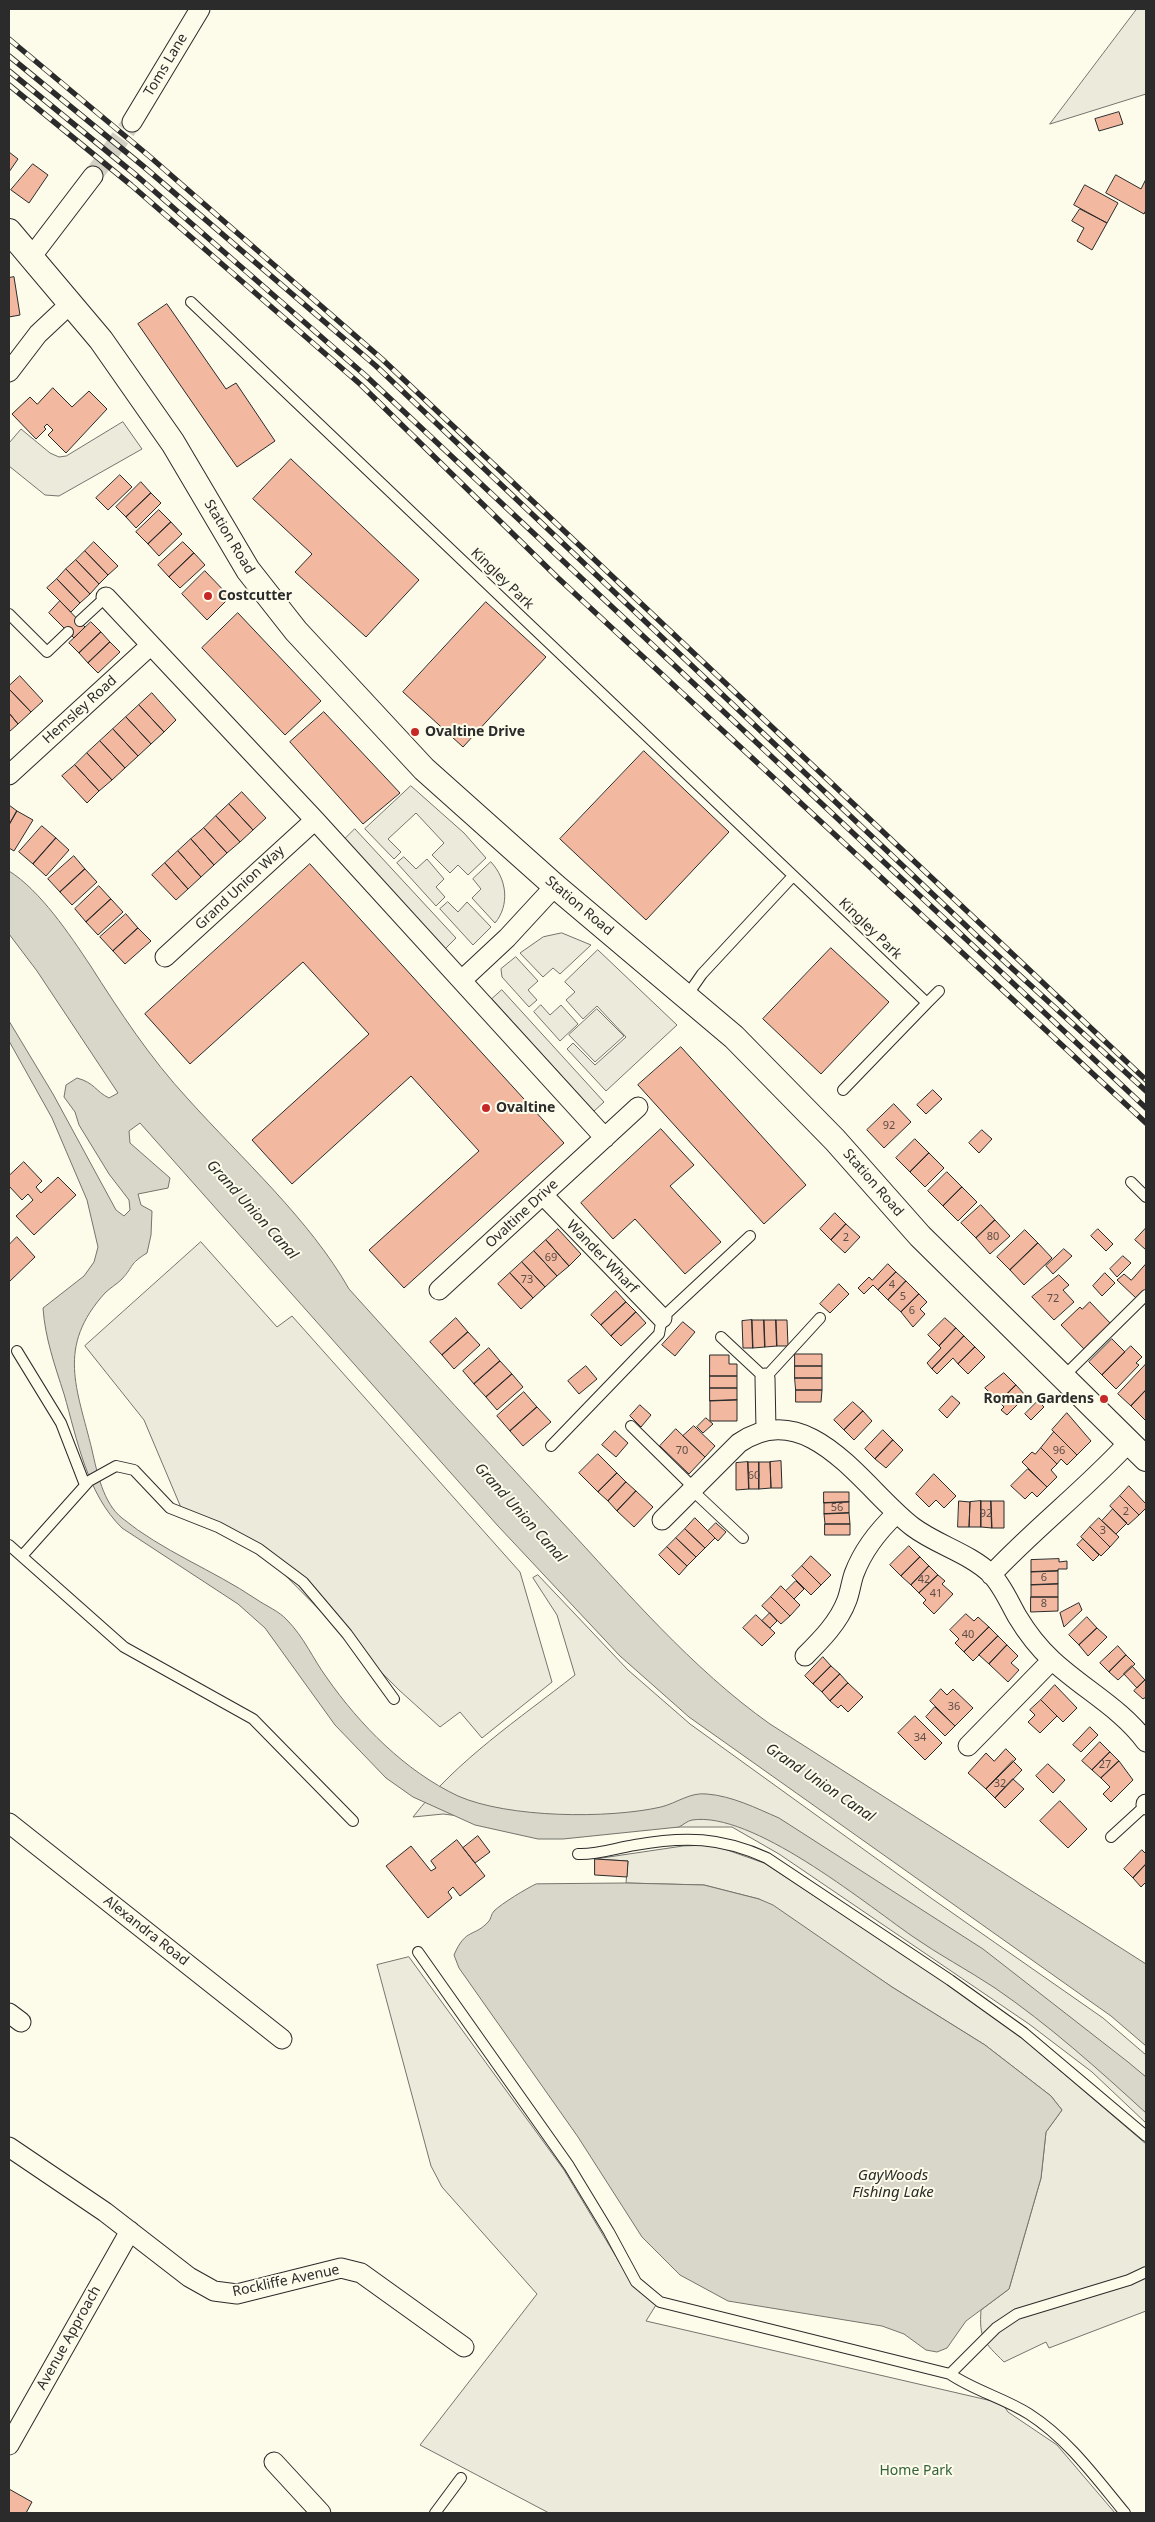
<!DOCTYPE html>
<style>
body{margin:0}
#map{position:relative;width:1155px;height:2522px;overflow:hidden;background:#fdfbea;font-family:"Noto Sans",sans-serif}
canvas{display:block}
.frame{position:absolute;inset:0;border:10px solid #2b2b2b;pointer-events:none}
</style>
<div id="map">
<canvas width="1155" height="2522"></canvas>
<div class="frame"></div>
</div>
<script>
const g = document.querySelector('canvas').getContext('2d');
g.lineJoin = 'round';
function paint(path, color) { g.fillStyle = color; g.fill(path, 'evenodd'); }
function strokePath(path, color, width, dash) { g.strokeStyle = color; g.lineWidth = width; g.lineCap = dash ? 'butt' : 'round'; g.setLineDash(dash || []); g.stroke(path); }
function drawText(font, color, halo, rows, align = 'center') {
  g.font = font + ' "Noto Sans",sans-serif'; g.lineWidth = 4; g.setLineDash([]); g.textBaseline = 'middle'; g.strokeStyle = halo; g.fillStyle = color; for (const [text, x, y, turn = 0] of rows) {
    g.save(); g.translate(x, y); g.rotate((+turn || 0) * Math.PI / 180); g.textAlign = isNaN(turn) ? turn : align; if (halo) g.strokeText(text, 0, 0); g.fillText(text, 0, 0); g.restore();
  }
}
const green = new Path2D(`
 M1137,9H1146V94L1050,124Z
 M411,786L464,833L486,858L468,875L458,865L450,873L432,855L444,843L416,813L388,839L401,852L394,859L365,829Z
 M355,829L456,938L445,949L344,840Z
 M404,857L416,869L427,859L444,879L436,887L445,897L436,906L397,863Z
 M491,862C507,879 510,905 495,923L472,898L481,889L473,879Z
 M448,902L458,912L467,902L491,927L473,945L440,909Z
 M562,933L591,945L560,974L553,968L543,977L520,953L543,937Z
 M598,950L677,1025L606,1091L567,1049L573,1043L595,1065L626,1037L597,1006L583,1019L566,1000L575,992L565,982Z
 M516,957L538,981L528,990L537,1000L529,1007L502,977L501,969Z
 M502,990L604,1102L594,1111L492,999Z
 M541,1005L550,1015L561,1005L578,1024L560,1041L534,1012Z
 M597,1009L624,1036L595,1062L569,1035Z
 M201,1242L277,1327L292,1316L520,1572L552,1682L482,1738L460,1712L440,1727L399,1690L266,1556L182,1510L144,1420L85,1346Z
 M538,1575L628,1670L690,1724L931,1898L1103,2018L1146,2055V2123L1092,2072L1029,2024L779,1854L732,1827H551L443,1814L413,1817C457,1760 519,1719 575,1675L557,1615L533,1578Z
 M713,1845L764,1863L947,1983L1022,2038L1146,2144V2311L1049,2348L1046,2342L1004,2362C984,2342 979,2339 981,2310L1009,2289L1041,2178L1046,2132L1062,2110L1051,2096L985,2045L892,1987L759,1899L704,1885L626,1883L628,1861L595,1859L683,1846Z
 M409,1957L564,2170L633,2285L656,2305L646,2321L992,2401L1004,2406L1008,2412L1057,2445L1115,2513H549L420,2445L537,2294L442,2187L431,2166L377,1965Z`);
paint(green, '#ecebdb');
strokePath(green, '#74746e', 1);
const parking = new Path2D(`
 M123,422L142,449L59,496L45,495L9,466V443L21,429L50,453L59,457L66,456Z`);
paint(parking, '#eceadb');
strokePath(parking, '#74746e', 1);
const water = new Path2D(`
 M9,871C40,890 70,935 90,965C120,1012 150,1058 188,1099C241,1158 310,1220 349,1289C419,1367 490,1444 561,1521C627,1592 691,1668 770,1724L1146,1964V2046L1111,2016L689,1717L620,1656L498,1526L140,1123L129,1131L130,1143L170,1178L168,1188L138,1194L141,1205L152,1211L151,1235L147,1253C129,1264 134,1266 122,1279C117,1284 110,1288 105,1293C56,1347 77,1388 92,1450C97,1472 103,1503 122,1518C162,1551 213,1570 256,1599C266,1606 279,1611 287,1620C304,1637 313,1659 327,1678C360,1725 405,1771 458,1796C508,1818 608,1819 661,1807C677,1803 690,1792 707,1794C732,1796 756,1808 779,1818L983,1949L1128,2062L1146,2077V2113C1098,2069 1049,2025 995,1988C968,1970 939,1955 912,1936C862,1901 752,1811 692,1820C687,1821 683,1825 679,1827L563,1839H538L475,1825L413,1797L386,1778L335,1725L265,1628L238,1604L122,1528C87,1494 77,1439 64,1394C55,1366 45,1338 43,1308L84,1276L94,1262L98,1247L87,1200L52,1118L9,1041V1021L53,1094L116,1210L124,1216L130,1210L129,1200L109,1174L79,1125L75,1112L64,1097L66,1085L77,1078C95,1083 95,1091 109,1098L118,1093L37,971L9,934Z
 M626,1883L704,1885L759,1899L773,1905L892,1987L985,2045L1051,2096L1062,2110L1046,2132L1041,2178L1009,2289L966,2321L947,2348L937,2352L926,2350L904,2334L882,2326L728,2301L680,2275L642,2237L578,2137L459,1968L454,1955C466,1927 474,1938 489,1921C491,1919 491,1914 494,1911C501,1904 527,1888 536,1884Z`);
paint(water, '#d8d7c9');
strokePath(water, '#74746e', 1);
const building = new Path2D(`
 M1119,112L1123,124L1099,131L1095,119Z
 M9,152L18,159L9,172Z
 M33,164L48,175L29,203L11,190Z
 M1116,175L1141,189L1146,179V210L1144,214L1106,193Z
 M1085,185L1118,203L1107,223L1074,205Z
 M1080,209L1107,223L1092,250L1077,241L1084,228L1072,221Z
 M14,277L20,315L9,317V278Z
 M167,304L226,389L236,383L275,441L237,467L138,324Z
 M53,388L72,407L89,391L107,409L66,453L48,435L53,430L47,424L44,427L46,429L36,439L12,414L30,397L37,404Z
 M291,459L419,580L366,637L295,572L312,554L253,499Z
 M120,475L132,487L108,510L96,498Z
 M141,482L151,493L126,517L116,507Z
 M151,493L161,503L136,528L126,517Z
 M159,510L171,522L148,544L136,532Z
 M171,522L182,534L159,556L148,544Z
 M94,542L118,566L108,575L85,551Z
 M183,542L194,553L169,577L158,565Z
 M85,551L108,575L99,584L76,560Z
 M194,553L205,565L180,588L169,577Z
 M76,560L99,584L90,594L66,569Z
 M66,569L90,594L80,603L57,579Z
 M205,571L230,597L207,620L182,594Z
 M57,579L80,603L71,612L47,588Z
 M60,601L85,627L74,638L49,613Z
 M486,602L546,657L463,747L403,692Z
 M238,613L321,701L285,735L202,648Z
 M91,622L101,632L79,653L69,643Z
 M101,632L110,642L88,663L79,653Z
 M110,642L120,652L98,673L88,663Z
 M20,676L43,701L31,712L9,689V686Z
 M9,689L31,712L18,724L9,713Z
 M152,693L176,720L164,732L139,705Z
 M139,705L164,732L151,744L126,717Z
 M324,712L400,793L363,824L290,742Z
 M9,713L18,724L9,732Z
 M126,717L151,744L138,756L113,729Z
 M113,729L138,756L125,768L100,741Z
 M100,741L125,768L112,780L87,753Z
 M644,751L729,832L646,920L560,839Z
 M87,753L112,780L99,791L75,765Z
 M75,765L99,791L87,803L62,776Z
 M242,792L266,818L253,830L229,804Z
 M229,804L253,830L240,842L216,816Z
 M9,805L17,811L9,825Z
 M17,811L33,820L14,851L9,848V825Z
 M216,816L240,842L227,853L204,828Z
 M42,826L56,838L33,864L19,852Z
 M204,828L227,853L214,865L191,839Z
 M56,838L69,850L46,876L33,864Z
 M191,839L214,865L201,877L178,851Z
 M178,851L201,877L188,889L165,863Z
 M74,856L85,869L60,892L48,879Z
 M165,863L188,889L176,900L152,875Z
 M310,864L564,1143L404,1288L369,1250L479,1151L411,1076L292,1184L252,1140L369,1034L303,962L190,1064L145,1014Z
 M85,869L97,882L72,905L60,892Z
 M99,886L111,899L86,922L75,909Z
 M111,899L123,912L98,935L86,922Z
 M126,914L138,928L113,951L100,937Z
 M138,928L151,941L125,964L113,951Z
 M831,948L889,1002L821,1074L763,1019Z
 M681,1047L806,1185L764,1224L638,1085Z
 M933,1090L942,1099L926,1114L917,1105Z
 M894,1104L911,1122L884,1148L867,1130Z
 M661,1129L694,1165L670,1186L721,1242L685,1274L635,1219L613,1239L581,1203Z
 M982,1130L992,1139L979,1153L969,1143Z
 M915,1139L929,1153L910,1172L896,1158Z
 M929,1153L944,1168L925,1187L910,1172Z
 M24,1162L42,1181L36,1187L41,1193L58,1177L76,1195L34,1235L16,1216L33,1200L28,1194L22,1200L9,1186V1176Z
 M947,1172L962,1187L943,1206L928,1191Z
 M962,1187L977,1202L958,1221L943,1206Z
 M981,1205L995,1220L976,1238L961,1223Z
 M835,1213L846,1224L831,1240L820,1229Z
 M995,1220L1010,1236L990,1254L976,1238Z
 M846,1224L860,1237L845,1253L831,1240Z
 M1146,1228V1250L1135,1240Z
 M558,1229L581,1254L569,1266L546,1240Z
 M1098,1229L1113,1244L1106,1251L1091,1236Z
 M1025,1230L1038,1243L1010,1270L997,1257Z
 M17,1237L35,1257L9,1282V1245Z
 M546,1240L569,1266L557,1276L534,1251Z
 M1038,1243L1052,1258L1024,1285L1010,1270Z
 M1064,1249L1072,1256L1053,1274L1046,1266Z
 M534,1251L557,1276L545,1287L522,1262Z
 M1123,1256L1131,1263L1117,1277L1110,1269Z
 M522,1262L545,1287L533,1298L510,1273Z
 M888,1264L896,1272L878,1290L873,1285L864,1294L858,1288L869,1277L872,1280Z
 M1146,1264V1289L1137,1299L1117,1280L1124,1274L1131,1280Z
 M896,1272L906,1281L888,1300L878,1290Z
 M510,1273L533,1298L521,1309L498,1284Z
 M1105,1273L1115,1283L1102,1296L1093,1286Z
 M1059,1275L1069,1285L1063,1290L1074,1302L1054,1320L1032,1297Z
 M906,1281L919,1294L901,1312L888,1300Z
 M839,1284L849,1294L830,1313L820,1304Z
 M616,1291L626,1302L601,1325L591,1315Z
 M919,1294L927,1302L920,1309L925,1314L913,1327L901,1312Z
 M626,1302L636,1312L611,1336L601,1325Z
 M1090,1302L1111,1324L1084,1349L1061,1325L1080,1307L1082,1309Z
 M636,1312L646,1323L621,1346L611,1336Z
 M456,1318L468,1332L442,1355L430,1342Z
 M945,1318L956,1328L939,1346L928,1335Z
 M752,1320L753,1348H743L742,1321Z
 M752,1320H764L765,1347L753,1348Z
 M764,1320H776L777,1346L765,1347Z
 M776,1320H787L788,1346H777Z
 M683,1322L695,1332L675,1356L662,1345Z
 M956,1328L964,1336L932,1369L927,1363L941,1348L939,1346Z
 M468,1332L480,1345L454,1369L442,1355Z
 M964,1336L975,1347L958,1364L953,1358L937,1374L932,1369Z
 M1112,1339L1125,1352L1102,1375L1089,1362Z
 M1131,1346L1142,1357L1136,1363L1139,1365L1116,1389L1102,1375Z
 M975,1347L985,1357L968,1374L958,1364Z
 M489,1348L500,1361L474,1384L463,1371Z
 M795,1354H822V1366H795Z
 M710,1355H729V1364H737V1376H710Z
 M500,1361L512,1374L486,1397L474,1384Z
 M1146,1364V1390L1131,1406L1118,1394Z
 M586,1366L597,1379L579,1394L568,1381Z
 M795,1366H822V1378H795Z
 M1004,1373L1016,1385L999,1402L985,1388Z
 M512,1374L523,1387L497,1410L486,1397Z
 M710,1376H737V1388H710Z
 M795,1378H822V1390H796Z
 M1016,1385L1026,1396L1007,1415L1001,1410L1004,1407L999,1402Z
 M710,1388H737V1400L710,1401Z
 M796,1390H822L821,1402H796Z
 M1146,1390V1421L1131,1406Z
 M524,1392L537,1407L510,1431L497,1416Z
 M952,1396L960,1403L947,1418L939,1410Z
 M737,1400V1421H710V1401Z
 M1038,1401L1044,1407L1031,1420L1025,1414Z
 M853,1402L863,1411L844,1430L834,1420Z
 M640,1405L651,1415L641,1427L630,1416Z
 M537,1407L551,1422L523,1446L510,1431Z
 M863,1411L872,1421L854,1440L844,1430Z
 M1067,1413L1091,1441L1077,1455L1052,1430Z
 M706,1418L713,1424L703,1433L697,1427Z
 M694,1426L715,1446L705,1457L683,1436Z
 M676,1429L705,1457L689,1474L660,1446Z
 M883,1430L893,1440L875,1459L865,1449Z
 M615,1431L628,1443L616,1457L602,1445Z
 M1054,1432L1077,1455L1067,1465L1061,1459L1057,1464L1041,1448Z
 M893,1440L903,1450L886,1468L875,1459Z
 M1041,1448L1057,1464L1051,1470L1057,1477L1047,1487L1022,1462L1032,1452L1035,1454Z
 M598,1454L617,1473L598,1492L579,1473Z
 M781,1461L782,1488H771L770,1462Z
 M748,1462L749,1489L736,1490V1463Z
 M748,1462H759V1489H749Z
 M759,1462H770L771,1488L759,1489Z
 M1028,1469L1047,1487L1037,1497L1032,1492L1025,1499L1011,1486Z
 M617,1473L626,1482L608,1501L598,1492Z
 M934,1474L956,1496L944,1508L936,1500L929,1507L916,1494Z
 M626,1482L636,1491L617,1511L608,1501Z
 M1129,1486L1146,1504V1508L1139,1515L1120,1496Z
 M636,1491L653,1507L634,1527L617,1511Z
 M824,1492H849V1502L824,1503Z
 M1120,1496L1139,1515L1128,1525L1110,1506Z
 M959,1501L970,1502L969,1527H958Z
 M981,1501H991L992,1528L981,1527Z
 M981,1501V1527H969L970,1502Z
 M991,1501H1004V1528H992Z
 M849,1502V1513L824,1514V1503Z
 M1113,1509L1127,1523L1116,1534L1102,1521Z
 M849,1513L850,1524H825L824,1514Z
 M695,1518L715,1538L705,1548L685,1529Z
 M1099,1518L1119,1537L1110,1547L1090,1527Z
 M716,1523L726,1532L718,1541L708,1531Z
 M825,1524H850V1535H825Z
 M1090,1527L1110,1547L1101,1556L1081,1537Z
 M685,1529L705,1548L696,1557L676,1538Z
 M676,1538L696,1557L687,1566L667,1547Z
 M1083,1539L1099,1555L1093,1561L1077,1545Z
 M909,1546L920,1557L901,1576L890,1565Z
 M667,1547L687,1566L679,1575L659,1555Z
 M811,1556L831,1575L821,1585L802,1566Z
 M920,1557L929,1566L911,1585L901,1576Z
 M1059,1559V1562L1067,1561V1569H1058V1571L1031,1572V1560Z
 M802,1566L821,1585L811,1595L792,1576Z
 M929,1566L938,1575L919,1593L911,1585Z
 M1058,1571V1584L1031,1585V1572Z
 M938,1575L945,1581L942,1584L953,1594L934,1614L923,1603L926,1600L919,1593Z
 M796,1581L804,1589L794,1599L786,1591Z
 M1058,1584V1597H1031V1585Z
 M781,1586L800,1605L790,1616L771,1597Z
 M771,1597L790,1616L781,1624L762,1606Z
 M1031,1597H1058V1611L1031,1612Z
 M1079,1603L1082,1610L1064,1627L1060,1613Z
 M770,1613L777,1621L770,1628L762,1621Z
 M966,1614L974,1621L978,1617L989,1627L964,1652L955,1643L959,1639L950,1630Z
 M756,1615L775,1633L762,1646L743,1628Z
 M1087,1617L1097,1628L1079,1645L1069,1635Z
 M989,1627L998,1636L973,1661L964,1652Z
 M1097,1628L1107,1637L1088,1656L1079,1645Z
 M998,1636L1007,1645L989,1664L979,1655Z
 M1007,1645L1018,1656L1011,1663L1019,1670L1008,1682L989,1664Z
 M1118,1646L1126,1655L1109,1672L1100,1663Z
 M1126,1655L1135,1664L1118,1680L1109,1672Z
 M823,1657L831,1666L813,1684L805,1676Z
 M831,1666L840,1674L822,1692L813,1684Z
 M1132,1666L1145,1680L1137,1688L1124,1674Z
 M840,1674L848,1683L830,1701L822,1692Z
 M1146,1679V1697L1143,1699L1134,1691Z
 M848,1683L863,1697L848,1712L841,1705L838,1708L830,1701Z
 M1055,1685L1077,1708L1063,1722L1041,1700Z
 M941,1689L947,1695L953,1689L973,1708L955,1726L930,1701Z
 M1041,1700L1057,1716L1040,1733L1028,1722L1035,1715L1030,1710Z
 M935,1707L955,1726L945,1736L926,1717Z
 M915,1716L942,1743L925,1760L898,1733Z
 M1090,1727L1098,1735L1081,1752L1073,1745Z
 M1100,1742L1110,1752L1092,1770L1082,1761Z
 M1006,1749L1016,1759L986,1789L968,1773L986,1753L994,1761Z
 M1110,1752L1119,1761L1101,1778L1092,1770Z
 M1013,1761L1022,1770L995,1798L986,1789Z
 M1119,1761L1133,1780L1111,1802L1103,1794L1110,1787L1101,1778Z
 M1048,1764L1065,1780L1053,1793L1036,1776Z
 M1013,1779L1024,1789L1005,1808L995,1798Z
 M1060,1801L1087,1829L1068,1848L1040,1821Z
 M478,1836L490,1852L475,1863L463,1848Z
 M457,1840L485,1876L460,1896L453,1887L448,1892L452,1898L428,1918L386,1866L411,1846L431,1871L436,1868L431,1861Z
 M1142,1850L1146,1854V1864L1133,1878L1124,1869Z
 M595,1859L628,1861L627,1877L595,1875Z
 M1146,1864V1882L1141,1887L1133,1878Z
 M9,2489L32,2502L26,2513H9Z`);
paint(building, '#f2b8a0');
strokePath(building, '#2b2b2b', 1);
strokePath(new Path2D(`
 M93,176L132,122`), '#d3d1c4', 19, [19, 9]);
const service = new Path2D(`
 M191,302L927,1003L843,1090
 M9,614L47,652L68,632
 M80,621L106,597
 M686,997L702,974L793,876
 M927,1003L939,991
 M1131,1182L1146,1197
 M721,1337L765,1378L820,1318
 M17,1351L61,1423L85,1485
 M1064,1376L1146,1295
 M631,1426L694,1488
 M551,1446L659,1334L662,1318L750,1236
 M692,1490L743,1538
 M9,1545L124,1647L253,1719L353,1821
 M22,1556L89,1481L116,1466L134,1470L170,1508L218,1527L259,1549L303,1582L347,1634L394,1699
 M1111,1837L1146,1805
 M578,1854C597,1855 616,1848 635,1845C685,1836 721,1837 767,1858L950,1980L1024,2033L1146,2136
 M418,1952L569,2166L609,2232L636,2282L660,2302L950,2374C975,2391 1004,2398 1029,2414C1068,2439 1096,2478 1125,2513
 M950,2374L996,2328L1017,2314L1129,2280L1146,2272
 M435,2513L461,2478`);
const minor = new Path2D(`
 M132,122L200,9
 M32,256L93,176
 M9,372L38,334L70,304
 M106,597L315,820L605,1138
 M9,775L151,645
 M165,957L315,820
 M462,980L507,938L555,886
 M543,1195L662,1318
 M439,1290L638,1107
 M765,1378L766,1430
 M662,1520L739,1443C810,1395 864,1490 913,1527C937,1545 969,1553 991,1574C1002,1585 1009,1602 1017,1616C1026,1631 1039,1648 1052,1660C1083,1689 1121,1708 1146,1742
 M991,1575C1035,1528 1086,1489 1129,1442
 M805,1656C821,1640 839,1622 847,1600C850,1592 851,1583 854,1574C863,1550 877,1532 896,1514
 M968,1746L1052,1660
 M1146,1805V1804
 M9,1823L282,2039
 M9,2013L21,2022
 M9,2147L105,2212L189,2277L214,2291L237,2294L341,2268L361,2273L464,2347
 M9,2445L130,2231
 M274,2462L321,2513`);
const tertiary = new Path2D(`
 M9,231L101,340L173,443L248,570L296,631L424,769L555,886L734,1037L835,1140L920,1236L1146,1459`);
strokePath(service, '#2b2b2b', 12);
strokePath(minor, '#2b2b2b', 21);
strokePath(tertiary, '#2b2b2b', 26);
strokePath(service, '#fdfbea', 10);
strokePath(minor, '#fdfbea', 19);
strokePath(tertiary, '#fdfbea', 24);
const rail = new Path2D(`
 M9,39L149,156L382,359L1146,1080
 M9,56L143,166L376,366L980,939L1146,1091
 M9,71L137,176L366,376L1146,1108
 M9,85L131,185L360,384L558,578L1146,1123`);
strokePath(rail, '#2b2b2b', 5.5);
strokePath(rail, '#fdfbea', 4, [11]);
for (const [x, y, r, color] of [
 [208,596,5,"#c62828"],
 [415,732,5,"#c62828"],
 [486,1108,5,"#c62828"],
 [1104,1399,5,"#c62828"]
]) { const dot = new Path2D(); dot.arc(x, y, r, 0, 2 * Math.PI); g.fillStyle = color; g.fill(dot); strokePath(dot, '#fdfbea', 2); }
drawText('11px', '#5d4e48', null, [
 ["92",889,1126],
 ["80",993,1237],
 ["2",846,1238],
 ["69",551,1258],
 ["73",527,1280],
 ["4",892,1285],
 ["5",903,1297],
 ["72",1053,1299],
 ["6",912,1311],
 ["70",682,1451],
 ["96",1059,1451],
 ["60",754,1476],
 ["56",837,1508],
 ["2",1126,1512],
 ["92",986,1514],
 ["3",1103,1531],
 ["6",1044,1578],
 ["42",924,1580],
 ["41",936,1594],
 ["8",1044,1604],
 ["40",968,1635],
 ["36",954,1707],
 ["34",920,1738],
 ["27",1105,1765],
 ["32",1000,1784]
]);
drawText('14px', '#2b2b2b', '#fdfbea', [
 ["Toms Lane",166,65,-59],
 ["Station Road",229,537,59],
 ["Kingley Park",502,579,44],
 ["Hemsley Road",80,710,-42],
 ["Grand Union Way",240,888,-43],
 ["Station Road",579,906,40],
 ["Kingley Park",870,929,44],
 ["Station Road",873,1183,49],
 ["Ovaltine Drive",522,1214,-43],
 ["Wander Wharf",602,1257,46],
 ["Alexandra Road",146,1931,38],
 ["Rockliffe Avenue",286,2281,-12],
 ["Avenue Approach",69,2338,-61]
]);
drawText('bold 14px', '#2b2b2b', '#fdfbea', [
 ["Costcutter",218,596],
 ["Ovaltine Drive",425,732],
 ["Ovaltine",496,1108],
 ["Roman Gardens",1094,1399,"right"]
], 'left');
drawText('14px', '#34623c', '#fdfbea', [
 ["Home Park",916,2471]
]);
drawText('italic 15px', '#2b2b2b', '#fdfbea', [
 ["Grand Union Canal",252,1210,48],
 ["Grand Union Canal",520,1513,48],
 ["Grand Union Canal",820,1783,34],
 ["GayWoods",893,2176],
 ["Fishing Lake",893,2193]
]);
</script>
